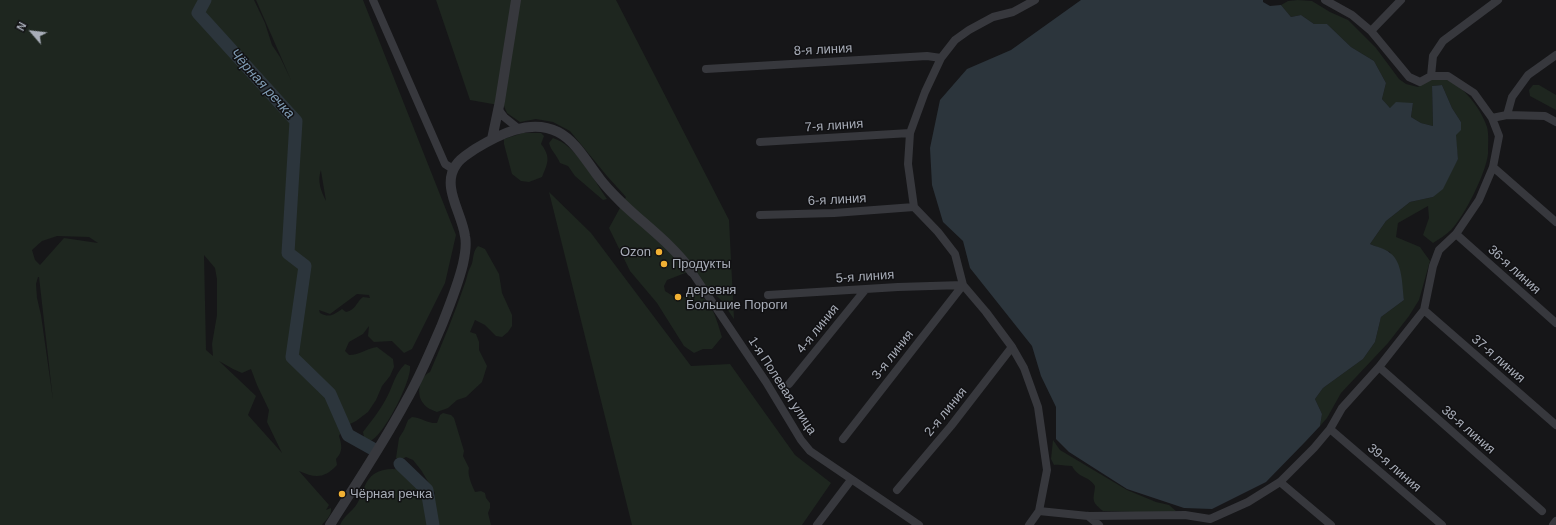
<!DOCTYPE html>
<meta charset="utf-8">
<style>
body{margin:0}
#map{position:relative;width:1556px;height:525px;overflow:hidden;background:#161618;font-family:Arial,sans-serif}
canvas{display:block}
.north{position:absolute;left:12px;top:12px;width:40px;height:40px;-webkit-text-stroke:3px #111113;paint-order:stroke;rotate:298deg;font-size:11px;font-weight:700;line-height:16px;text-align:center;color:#a8adb8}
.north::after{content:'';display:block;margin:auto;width:14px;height:18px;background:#a8adb8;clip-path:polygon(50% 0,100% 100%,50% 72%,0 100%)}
</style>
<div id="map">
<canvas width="1556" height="525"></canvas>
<div class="north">N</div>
</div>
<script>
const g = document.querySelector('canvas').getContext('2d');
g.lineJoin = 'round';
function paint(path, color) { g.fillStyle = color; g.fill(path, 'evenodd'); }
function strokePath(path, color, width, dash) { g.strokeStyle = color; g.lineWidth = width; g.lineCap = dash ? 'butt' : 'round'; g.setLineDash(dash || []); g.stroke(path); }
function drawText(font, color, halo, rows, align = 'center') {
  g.font = font + ' Arial,sans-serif'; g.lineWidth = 3; g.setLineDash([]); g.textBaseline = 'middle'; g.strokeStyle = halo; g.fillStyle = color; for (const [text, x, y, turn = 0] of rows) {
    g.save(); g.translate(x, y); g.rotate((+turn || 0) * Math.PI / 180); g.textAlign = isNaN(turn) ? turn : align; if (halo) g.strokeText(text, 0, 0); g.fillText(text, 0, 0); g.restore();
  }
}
paint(new Path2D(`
 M0,0H254L265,23L272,45L280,57L291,80L256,0H363L456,235L445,283L412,349L404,353L392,341L374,342L368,336L369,326L363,334L349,342L345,351L349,355C360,355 367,348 377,347L393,359L394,367L390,376L382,386L376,400L368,412L356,421L344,427L339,436C342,445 343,452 336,459L337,465C324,479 315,478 299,471L329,505L326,510L331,508C332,515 326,520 322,525H0ZM321,170V171L326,201C321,191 317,181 321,170ZM57,236L89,237L98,243L64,238L40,265L35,260L32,250L42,241ZM204,255L215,268L217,279V315L212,344L213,356L206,350ZM38,277H39L53,400L41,315L37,298L36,284ZM357,294L369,295L370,298L363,297C356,302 356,310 346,312L342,309C333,315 330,318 320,313L319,310L330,314ZM219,361L233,369L242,373L251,369L257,385L269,410L267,422L282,453L248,415L256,396Z
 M436,0H616L729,220L734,319L720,299L705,286L693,270L667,280L664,286L665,291L676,298L688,296L695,292C712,299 717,321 722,337L712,349H703L694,353L684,346L657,303L630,271L609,228L626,197L607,176L570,131L553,122L536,119L520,122L507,113L504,106L470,100Z
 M1298,0L1312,1L1330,12L1348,20L1376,48L1399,79L1406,84L1418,87C1424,83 1430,78 1437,78C1459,78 1481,108 1487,127C1489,134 1488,146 1488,154C1486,173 1464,217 1451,230C1446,235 1439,239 1433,243L1423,235L1429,218L1428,206L1398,223L1396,237L1420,247L1430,261L1419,300L1409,316L1388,343L1341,393L1327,418L1320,426L1322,414L1315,399L1323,388L1363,359L1375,342L1381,317L1404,300L1390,252L1370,244L1386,221L1410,202L1433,197L1458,159L1455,135L1461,122L1452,108L1442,85L1432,86L1433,126L1421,123L1411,117L1413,103L1390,108L1382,99L1386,83L1374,61L1351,47L1327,24H1314L1301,15L1291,17L1281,5L1288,1Z
 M1533,85H1539L1556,95V110L1530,96L1529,90Z
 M523,133H541L544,136L541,144C551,157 548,163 542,177L529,182L521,181L512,174L504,144V139Z
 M553,138C576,145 594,180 607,199L603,200L575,176L568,166L560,163C557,155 551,151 549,143Z
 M549,192L591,233L691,366L730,364L795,455L831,483L802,525H632Z
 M478,246L485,249L499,274L502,293L512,315V326L508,332L502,337L496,336L485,325L475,320L470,332L476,334L479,342V350L487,366L482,382L466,397L457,400L448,408L437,412C432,410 426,408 423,403C416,394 419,377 430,372C442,344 454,315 464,286C467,279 467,273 471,266C474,260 472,252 478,246Z
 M405,364L410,366C412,380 385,433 372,440C370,441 368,441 366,441L364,437L363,432C372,420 382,408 388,395C394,383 395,374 405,364Z
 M443,413L451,415L454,418L464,451L463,456L469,468C467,475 472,485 475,492L481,491L485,493L486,498L490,503V508L488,513L491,525H340C344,515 355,510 359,500C362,493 366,479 374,474C386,466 407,468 417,478C423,484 427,495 429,503L433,500L435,493L421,470L413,460L406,457L402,459L396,458L399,438L404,430L408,420L412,417C422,418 429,424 437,423L440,415Z
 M1053,440L1060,450L1127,490L1156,502L1169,505L1176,511L1166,513L1103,511C1090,501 1094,499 1095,486C1088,475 1079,479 1072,466C1065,466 1060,464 1054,465L1051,459Z`), '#1e261f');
paint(new Path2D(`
 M1081,0H1263V2L1270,6L1281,5L1291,17L1301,15L1314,24H1327L1351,47L1374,61L1386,83L1382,99L1390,108L1396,102L1413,103L1411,117L1421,123L1433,126L1432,86L1442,85L1452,108L1461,122V130L1456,135L1458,159L1443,189L1433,197L1410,202L1386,221L1370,244C1376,247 1385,248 1390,253C1403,262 1402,286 1404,300L1381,317L1375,342L1363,359L1323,388L1315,399L1322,414L1320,426L1305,442L1266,482L1212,509L1184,508L1127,489L1069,452L1056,439V407L1041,376L1032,346L970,268L963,241L943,222L932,185L930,148L940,100L967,69L1011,50Z`), '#2c353c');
strokePath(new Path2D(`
 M205,0L198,13L296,121L288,253L305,266L292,357L330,394L348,435L373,449
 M400,464L427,490L433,525`), '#2c353c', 13);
strokePath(new Path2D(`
 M373,0L445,164L453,169
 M1371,31L1401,0
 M706,69L927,56L941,58
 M1431,76L1433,56L1443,41L1498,0
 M498,109L504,117L519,129
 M1507,115L1512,97L1528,75L1556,55
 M1492,118L1507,115L1545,116L1556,122
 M760,142L910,133
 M1493,167L1556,222
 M760,215L834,213L914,207
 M1456,234L1556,323
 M692,272L766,382L801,440L810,451L919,525
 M768,295L898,287L963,285
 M1424,310L1556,425
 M1379,367L1542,511
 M789,384L865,290
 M1330,429L1442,525
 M843,439L963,285
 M1280,482L1331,525
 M897,490L951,426L1012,347
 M1039,511L1088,516L1185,515L1210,519L1248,502L1280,482L1314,448L1330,429L1342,408L1379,367L1424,310L1433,266L1439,250L1456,234L1479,200L1493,167L1499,136L1492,118L1474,93L1448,76H1431L1420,82L1409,77L1371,31L1352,15L1325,0
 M1088,516L1099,525
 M817,525L851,480
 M1029,525L1039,511L1047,470L1038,407L1024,368L1012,347L986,312L963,285L955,254L938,232L914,207L908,164L910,133L925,92L941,58L955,40L969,30L993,17L1013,12L1035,0
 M1553,525L1556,521`), '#37383d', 8);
strokePath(new Path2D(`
 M492,139L500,101L516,0
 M330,525C356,484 383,444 406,401C420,377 430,352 441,327C449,307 458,285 463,264C465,255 467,245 465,236C462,213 441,186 456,165C460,158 468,154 475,149C498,135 530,118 558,132C576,141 588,164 600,179C627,214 667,236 692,272`), '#37383d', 10);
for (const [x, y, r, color] of [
 [659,252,4,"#f2b134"],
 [664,264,4,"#f2b134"],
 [678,297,4,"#f2b134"],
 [342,494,4,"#f2b134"]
]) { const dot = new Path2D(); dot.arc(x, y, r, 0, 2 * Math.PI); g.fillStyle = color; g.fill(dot); strokePath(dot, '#111113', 1.5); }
drawText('13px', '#a8adb8', '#111113', [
 ["8-я линия",823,50,-3],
 ["7-я линия",834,126,-4],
 ["6-я линия",837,200,-3],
 ["36-я линия",1514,270,42],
 ["5-я линия",865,277,-4],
 ["4-я линия",818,329,-51],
 ["3-я линия",893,355,-52],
 ["37-я линия",1498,359,41],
 ["1-я Полевая улица",782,386,57],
 ["2-я линия",946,412,-51],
 ["38-я линия",1468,430,41],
 ["39-я линия",1394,468,41]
]);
drawText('13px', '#a8adb8', '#111113', [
 ["Ozon",651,252,"right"],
 ["Продукты",672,264],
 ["деревня",686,290],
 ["Большие Пороги",686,305],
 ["Чёрная речка",350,494]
], 'left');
drawText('italic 14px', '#7f9bb3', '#111113', [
 ["Чёрная речка",262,84,48]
]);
</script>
